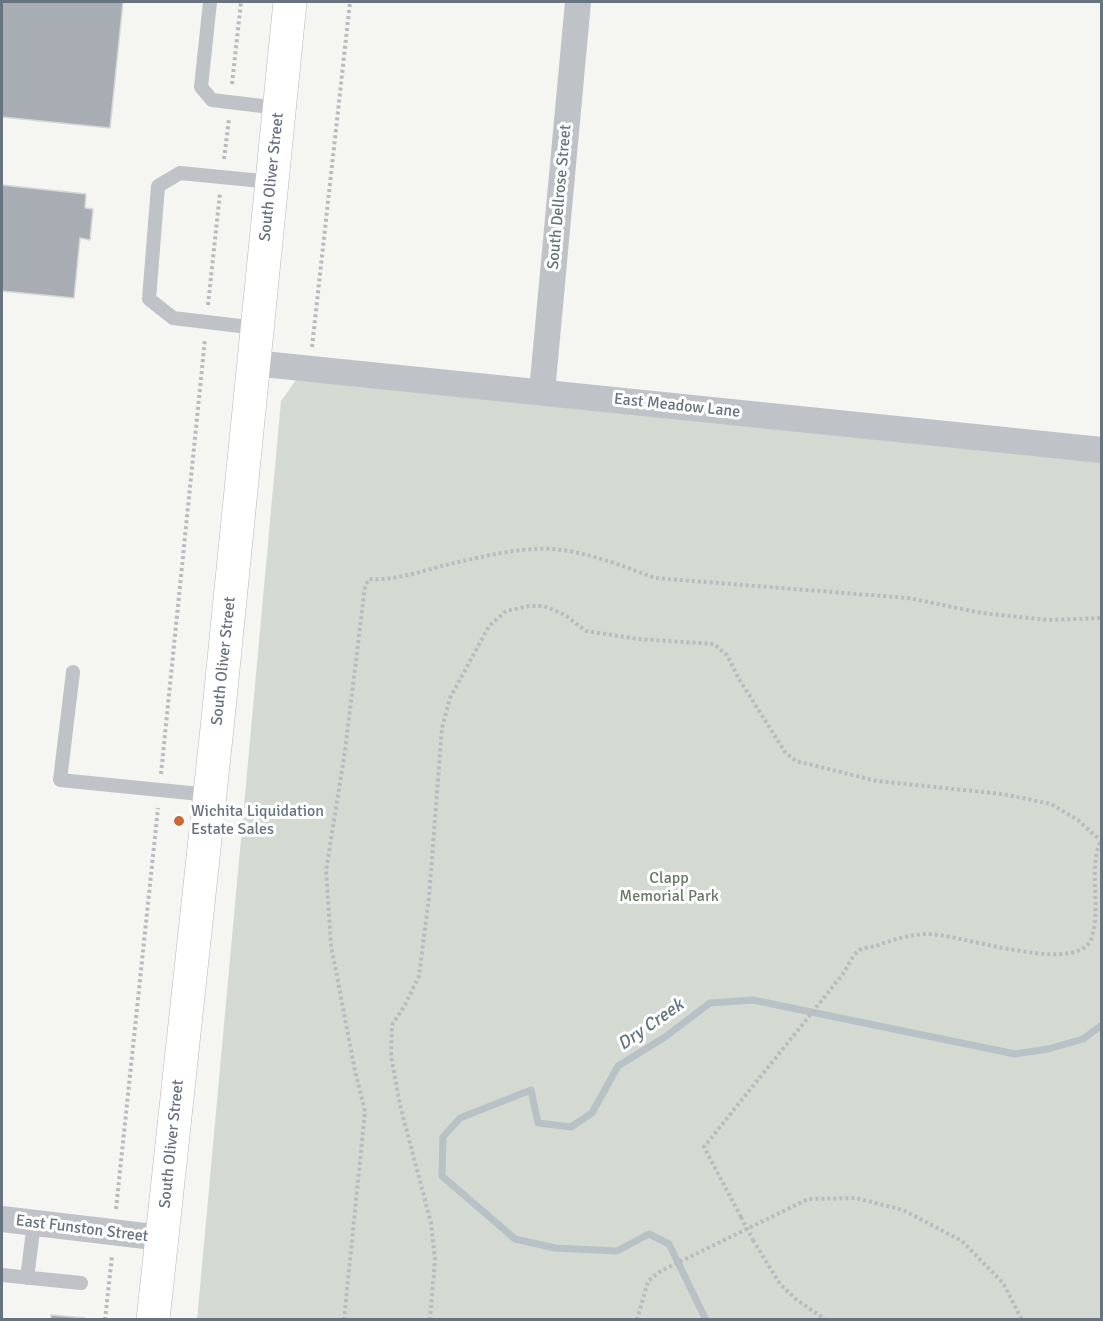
<!DOCTYPE html>
<style>
body{margin:0}
#map{position:relative;width:1103px;height:1321px;overflow:hidden;background:#f5f5f2;font-family:Signika,sans-serif}
canvas{display:block}
.frame{position:absolute;inset:0;border:3px solid #687380;pointer-events:none}
</style>
<div id="map">
<canvas width="1103" height="1321"></canvas>
<div class="frame"></div>
</div>
<script>
const g = document.querySelector('canvas').getContext('2d');
g.lineJoin = 'round';
function paint(path, color) { g.fillStyle = color; g.fill(path, 'evenodd'); }
function strokePath(path, color, width, dash) { g.strokeStyle = color; g.lineWidth = width; g.lineCap = dash ? 'butt' : 'round'; g.setLineDash(dash || []); g.stroke(path); }
function drawText(font, color, halo, rows, align = 'center') {
  g.font = font + ' Signika,sans-serif'; g.lineWidth = 6; g.setLineDash([]); g.textBaseline = 'middle'; g.strokeStyle = halo; g.fillStyle = color; for (const [text, x, y, turn = 0] of rows) {
    g.save(); g.translate(x, y); g.rotate((+turn || 0) * Math.PI / 180); g.textAlign = isNaN(turn) ? turn : align; if (halo) g.strokeText(text, 0, 0); g.fillText(text, 0, 0); g.restore();
  }
}
paint(new Path2D(`
 M296,380L1101,459V1319L197,1320L281,401Z`), '#d4dad2');
strokePath(new Path2D(`
 M706,1320L669,1244L649,1234L617,1251L555,1248L515,1239L442,1176L443,1137L460,1118L531,1090L538,1123L571,1127L592,1113L618,1066L665,1037L710,1003L753,1000L1015,1054L1048,1049L1083,1039L1102,1025`), '#b8c1c6', 7);
const building = new Path2D(`
 M2,2H123L110,128L2,117Z
 M2,185L86,194L85,208L93,209L90,240L80,238L74,298L2,291Z
 M51,1315L85,1318V1320H51Z`);
paint(building, '#a7adb2');
strokePath(building, '#d6d7d5', 1.5);
const secondary = new Path2D(`
 M153,1320L218,719L290,2`);
strokePath(secondary, '#b2b6ba', 34);
strokePath(new Path2D(`
 M232,84L241,2
 M224,159L229,119
 M208,305L220,193
 M312,347L350,2
 M161,774L205,339
 M116,1209L158,808
 M741,1217L704,1147L843,974C847,968 852,956 858,951C862,948 871,947 876,946C892,940 908,935 925,934C959,933 1068,974 1090,942C1103,911 1087,869 1101,840
 M753,1240L780,1284L797,1300L826,1320
 M105,1320L112,1256
 M344,1320L365,1111L355,1071L331,945L326,871L345,751L365,586L369,579C397,581 424,570 450,564C486,556 526,545 563,550C595,555 626,567 655,578L908,598L982,613L1048,620L1102,618
 M430,1320L435,1260L431,1223L400,1105L391,1056L392,1025L405,1005L419,976L429,897L442,728L450,698L489,626L506,611L529,606H544L565,615L586,631L638,639L714,644L727,655L739,679L785,752L796,761L877,781L1003,794L1051,804L1078,820L1100,840
 M637,1320L648,1281L661,1271L808,1199L856,1198L903,1210L962,1241L1003,1283L1022,1320`), '#b9bbbe', 4, [3, 3]);
strokePath(new Path2D(`
 M210,2L201,87L212,100L279,108
 M257,328L173,318L149,299L158,186L180,173L272,182
 M73,672L60,780L210,795
 M2,1275L81,1283
 M27,1278L34,1223`), '#bfc2c6', 14);
strokePath(new Path2D(`
 M253,363L1102,450
 M542,392L578,2
 M2,1219L162,1238`), '#bfc2c6', 26);
strokePath(secondary, '#fff', 33);
strokePath(new Path2D(`
 M741,1217L753,1240`), '#b9bbbe', 4, [3, 3]);
for (const [x, y, r, color] of [
 [179,821,6,"#d06738"]
]) { const dot = new Path2D(); dot.arc(x, y, r, 0, 2 * Math.PI); g.fillStyle = color; g.fill(dot); strokePath(dot, '#fff', 2); }
drawText('16px', '#687380', '#fff', [
 ["South Oliver Street",272,177,-84],
 ["South Dellrose Street",560,197,-85],
 ["East Meadow Lane",677,406,6],
 ["South Oliver Street",224,661,-84],
 ["South Oliver Street",172,1144,-84],
 ["East Funston Street",82,1229,7]
]);
drawText('16px', '#687380', '#fff', [
 ["Wichita Liquidation",191,812],
 ["Estate Sales",191,830]
], 'left');
drawText('16px', '#687866', '#fff', [
 ["Clapp",669,879],
 ["Memorial Park",669,897]
]);
drawText('italic 18px', '#63747d', '#fff', [
 ["Dry Creek",651,1025,-35]
]);
</script>
